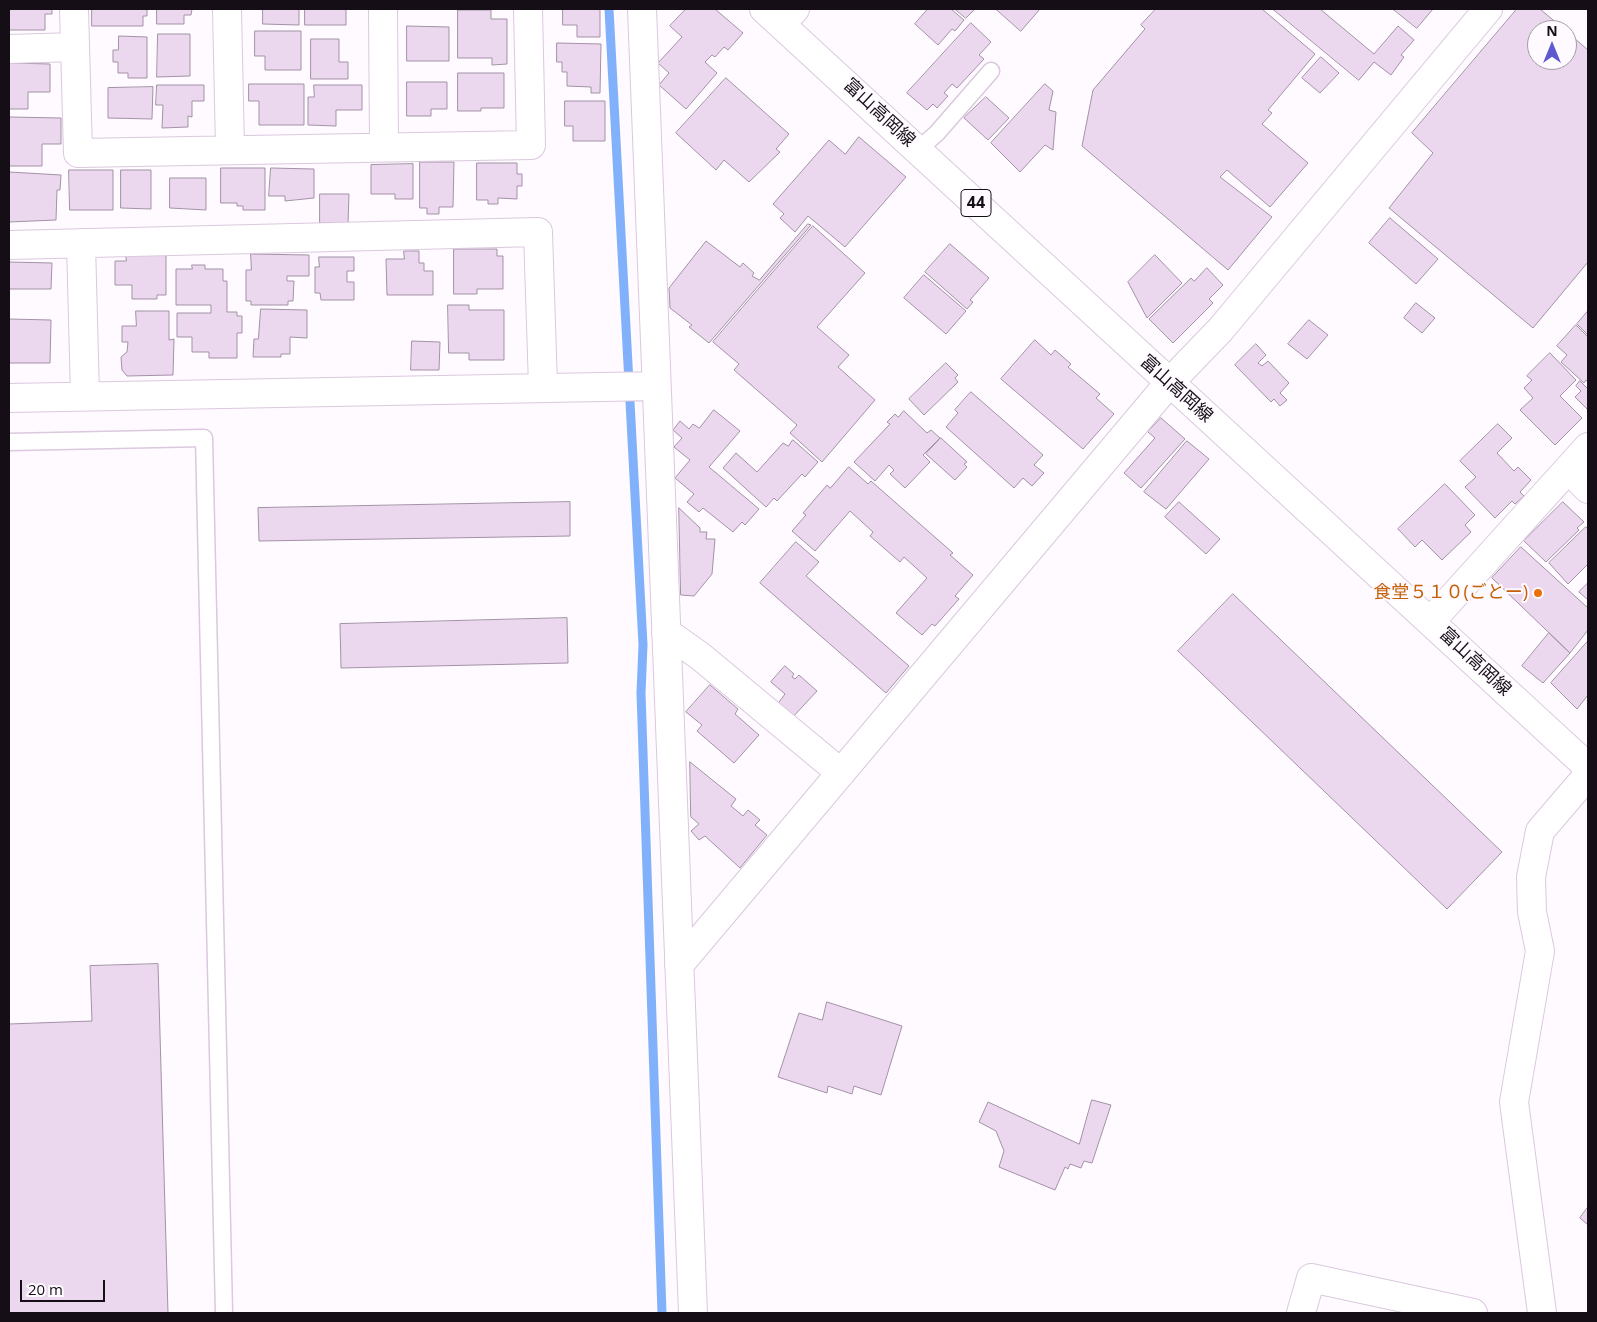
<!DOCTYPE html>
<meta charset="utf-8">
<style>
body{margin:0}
#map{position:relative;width:1597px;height:1322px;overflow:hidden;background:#fefaff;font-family:"Open Sans",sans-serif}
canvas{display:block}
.frame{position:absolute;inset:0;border:10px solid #150e16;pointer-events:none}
.north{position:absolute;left:1527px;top:20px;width:50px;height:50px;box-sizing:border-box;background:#fefaff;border:1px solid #a19ca2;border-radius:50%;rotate:0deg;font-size:14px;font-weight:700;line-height:20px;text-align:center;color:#150e16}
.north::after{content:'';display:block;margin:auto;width:18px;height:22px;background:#5d59d1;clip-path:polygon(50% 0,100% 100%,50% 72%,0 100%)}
.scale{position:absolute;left:20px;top:1280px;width:85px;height:22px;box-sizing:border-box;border:2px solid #150e16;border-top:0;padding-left:6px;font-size:15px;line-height:18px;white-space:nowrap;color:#150e16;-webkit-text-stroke:4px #fefaff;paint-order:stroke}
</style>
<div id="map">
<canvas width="1597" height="1322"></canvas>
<div class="frame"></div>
<div class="north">N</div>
<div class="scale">20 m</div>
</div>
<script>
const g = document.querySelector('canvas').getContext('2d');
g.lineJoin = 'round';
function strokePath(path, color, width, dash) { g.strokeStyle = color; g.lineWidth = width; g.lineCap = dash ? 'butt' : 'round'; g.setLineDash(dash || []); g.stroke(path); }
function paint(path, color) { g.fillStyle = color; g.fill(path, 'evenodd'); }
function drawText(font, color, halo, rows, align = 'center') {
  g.font = font + ' "Open Sans","Noto Sans JP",sans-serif'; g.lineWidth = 4; g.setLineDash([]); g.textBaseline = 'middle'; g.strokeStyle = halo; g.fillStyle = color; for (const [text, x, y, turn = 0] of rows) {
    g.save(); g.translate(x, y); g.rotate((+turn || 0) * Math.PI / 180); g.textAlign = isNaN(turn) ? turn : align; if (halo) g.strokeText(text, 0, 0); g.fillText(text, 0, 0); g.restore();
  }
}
strokePath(new Path2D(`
 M609,9L643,645L641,693L662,1313`), '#81b1fa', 9);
const building = new Path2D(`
 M9,9H52V14H45V30H9Z
 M92,9H147V16H143V26H92Z
 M157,9H192L191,15H184V24H157Z
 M263,9H299V25L263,24Z
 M305,9H346V25H305Z
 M563,9H600V37H577V25H563Z
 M686,9H715L743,33L728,50L724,47L715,57L712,55L705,62L717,73L686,109L659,85L669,73L658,63L682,37L670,26Z
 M928,9H951L964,20L955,31L952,29L938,45L915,24Z
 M955,9H975L966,18Z
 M996,9H1040L1021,31Z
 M1156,9H1262L1315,54L1268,110L1272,113L1262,124L1308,163L1270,207L1227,170L1220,177L1272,217L1228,270L1082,146L1093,90L1145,29L1141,25Z
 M1273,9H1320L1374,54L1398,26L1414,40L1401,55L1404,57L1391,75L1374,62L1359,80Z
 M1393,9H1433L1417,28Z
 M1517,9H1540L1565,30H1537V60H1567V32L1588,50V262L1533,328L1389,208L1433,153L1412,133Z
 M458,10H491V19H507V64L492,65V58H458Z
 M971,23L991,42L979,55L984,59L957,88L952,84L944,93L948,96L937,108L933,104L927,110L907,93Z
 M407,26L449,27V61H407Z
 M255,31H301V70H265V56H255Z
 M158,34H190V76L157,77Z
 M119,36L147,37V78H128V73H118V62H113V50H118Z
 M311,39H339V62H348V79H311Z
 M557,43L601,44L600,93H591V87L567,86V72H562V62H557Z
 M1321,57L1339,73L1320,93L1302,78Z
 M9,63L50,64V92H28V109H9Z
 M458,73H504V108H481V111H458Z
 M726,78L789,134L776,149L780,152L749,182L724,160L716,170L676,133Z
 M407,82H447V109H431V116H407Z
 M249,84H304V125H259V101H249Z
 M1045,84L1053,91L1049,110L1056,112L1053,150L1045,145L1020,172L991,143Z
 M157,85H204V101H192V117L188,116V127L162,128L163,105H156Z
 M314,85H362V110H336V126L308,125V97H314Z
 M153,87L152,119L108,118V88Z
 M986,97L1009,118L988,140L964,118Z
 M565,101H605V141H573V126H565Z
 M9,117L61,118V144H42V166H9Z
 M859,137L906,177L845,247L808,216L795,232L780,218L784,214L773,204L829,140L845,154Z
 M420,162H454L453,207H439V214H427V208H420Z
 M477,163H517V174H522V186H517V199L498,198V204H488V200H477Z
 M413,164V199H395V194H371V165Z
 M221,168H265V210H243V206H237V203H221Z
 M271,168L314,169V198L285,201V196H269Z
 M69,170H113V210H70Z
 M121,170H151V209L121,208Z
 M9,172L61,175L60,190H57L56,220L9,222Z
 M170,178H206V210L170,208Z
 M320,194H349L348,223H320Z
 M1390,218L1438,259L1416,284L1369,243Z
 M808,224L811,225L709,343L689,327L692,325L670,308L669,288L706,241L740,267L743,263L754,273L752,276L759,280Z
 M813,226L865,273L817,327L849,355L838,367L875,400L822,462L790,433L797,425L734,370L739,364L713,342Z
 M950,244L989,278L970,300L973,302L967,309L925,272Z
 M454,249H497V256H503V289H477V294H454Z
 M404,251H419V263H424V271H433V295H387L386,259H404Z
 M251,254L309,255V276H287V281H294L293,301H288V305H251V301H246V270H251Z
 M126,255H166V295H157V299H132V285H115V261H126Z
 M1155,255L1182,283L1147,318L1128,282Z
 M319,257H354V271H347V282H354V300H321L320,293H315V267H319Z
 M9,262L52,263L51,289H9Z
 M192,265H205V269H223V281H227V312H237V316H242V333H237V358H209V352H192V337H177V313H211V305H176V269H192Z
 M1207,268L1223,285L1209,299L1213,303L1173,343L1149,319L1191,278L1194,281Z
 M924,275L966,311L946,334L904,298Z
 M1416,303L1435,318L1422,333L1404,318Z
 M448,305H469V310H504V360H469V353H449Z
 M261,309L307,310V338L290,337V354H281V357H253L254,339H258Z
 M136,311H169V340L174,339L173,375L127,376L122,370L121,357L127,352L128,342H122V326H136Z
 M1588,311V335L1577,324Z
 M9,319L51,320L50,363H9Z
 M1309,320L1328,335L1307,359L1288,344Z
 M1576,325L1588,337V382L1586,380L1584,383L1561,362L1567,355L1557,346Z
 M1035,340L1051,355L1055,350L1071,364L1068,367L1100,394L1096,398L1114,414L1083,449L1001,379Z
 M412,341L440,342L439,370H411Z
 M1256,344L1266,355L1258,363L1262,366L1268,361L1289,383L1280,393L1287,400L1280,406L1274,399L1271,402L1235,365Z
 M1550,353L1576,380L1560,396L1582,418L1555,445L1520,410L1533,398L1524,388L1532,380L1527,376Z
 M946,363L958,375L955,378L958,382L924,415L909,399Z
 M1580,381L1588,389V410L1575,397L1581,391L1576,386Z
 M971,392L1043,455L1034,465L1044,473L1032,486L1023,478L1014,488L946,427L958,413L955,410Z
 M714,410L740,431L709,467L759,509L745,525L742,522L733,532L703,508L699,512L687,502L694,494L675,478L690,460L674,447L682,438L673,430L680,421L689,429L693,424L699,428Z
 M904,411L927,433L931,430L940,438L923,455L930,462L905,488L890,474L894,470L889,465L875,481L854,462L890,424L887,422L895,414L898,417Z
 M1161,418L1185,439L1141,488L1124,473L1155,438L1148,432Z
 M1498,424L1512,438L1497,453L1514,471L1518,467L1531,480L1520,492L1524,496L1515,504L1512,501L1495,518L1465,487L1476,477L1460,461Z
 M941,438L967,462L964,464L967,467L955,480L926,454Z
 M793,440L818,462L805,477L802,474L777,501L774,498L766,507L723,468L736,453L757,472L783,443L788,446Z
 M1187,441L1209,459L1166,509L1144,492Z
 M849,467L868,484L871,481L953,553L950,555L973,575L955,596L959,599L935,626L932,624L922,635L896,613L927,578L904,557L900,562L870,536L873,532L850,511L815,551L792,531L806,515L803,513L827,485L830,488Z
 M1445,484L1475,515L1465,525L1471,532L1442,560L1422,540L1415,547L1398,529Z
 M570,502V536L259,541L258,508Z
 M1179,502L1220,539L1206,554L1165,517Z
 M1563,502L1584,522L1577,528L1579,530L1546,562L1524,541Z
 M679,508L700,528V532H707L706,539H715L712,574L694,596L681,595Z
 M1586,527L1588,529V564L1568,584L1549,563Z
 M796,542L819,562L806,576L909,666L886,693L760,583Z
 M1521,547L1588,608V630L1570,653L1492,578Z
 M1588,583V600L1579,592Z
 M1233,594L1502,852L1447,909L1178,651Z
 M567,618L568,663L341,668L340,624Z
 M1549,633L1570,653L1543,683L1522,666Z
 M1588,641V695L1577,709L1551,683Z
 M785,666L794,674L792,677L795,679L799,675L817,691L791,719L776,706L785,694L771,682Z
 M710,685L738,709L735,714L759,735L734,763L697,731L702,725L686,712Z
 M690,762L736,799L731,806L743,816L748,810L760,820L755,825L767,835L740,868L705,836L699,840L691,831L699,824L691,817Z
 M158,964L168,1313H9V1024L92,1021L90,966Z
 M827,1002L902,1026L881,1095L854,1086L852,1094L828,1086L827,1093L778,1077L799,1013L822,1020Z
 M1092,1100L1111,1105L1092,1163L1084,1161L1081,1168L1070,1164L1068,1169L1065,1167L1055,1190L999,1167L1004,1151L996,1131L979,1122L988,1102L1079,1144Z
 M1588,1207V1225L1580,1218Z`);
paint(building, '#ebd8ee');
strokePath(building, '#a391a6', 1);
const lane = new Path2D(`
 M918,150L937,133L991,71
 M9,442L204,438L224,1313`);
const street = new Path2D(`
 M74,9L78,153L531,145L528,9
 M227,9L230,149
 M383,9L384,147
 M642,9L693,1313
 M782,23L795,9
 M9,49L75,47
 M81,243L85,396
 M9,245L538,232L543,386
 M9,398L656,386
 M1568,469L1588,489
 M1431,621L1588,447
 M666,632L700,656L841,773
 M679,965L1170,382
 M1301,1313L1311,1278L1473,1313
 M1542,1313L1514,1102L1540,951L1532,912L1531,877L1540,831L1588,775`);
const secondary = new Path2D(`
 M1170,382L1221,329L1488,9`);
const primary = new Path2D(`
 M764,9L1588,767`);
strokePath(lane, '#dbc8de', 19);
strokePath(street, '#dbc8de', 30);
strokePath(secondary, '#dbc8de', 30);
strokePath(primary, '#dbc8de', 30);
strokePath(lane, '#fff', 16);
strokePath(street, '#fff', 28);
strokePath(secondary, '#fff', 28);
strokePath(primary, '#fff', 28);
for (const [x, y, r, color] of [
 [1538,593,5,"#e8710a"]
]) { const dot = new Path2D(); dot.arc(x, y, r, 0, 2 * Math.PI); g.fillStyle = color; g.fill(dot); strokePath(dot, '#fefaff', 2); }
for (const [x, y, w] of [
 [976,203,30]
]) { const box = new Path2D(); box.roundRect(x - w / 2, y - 13.5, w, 27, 4); g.fillStyle = '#fefaff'; g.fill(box); strokePath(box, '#150e16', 1); }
drawText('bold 16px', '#150e16', null, [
 ["44",976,203]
]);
drawText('18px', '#150e16', '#fefaff', [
 ["富山高岡線",879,113,43],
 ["富山高岡線",1176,389,42],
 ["富山高岡線",1475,662,43]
]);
drawText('18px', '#c56008', '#fefaff', [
 ["食堂５１０(ごとー)",1528,593]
], 'right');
</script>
